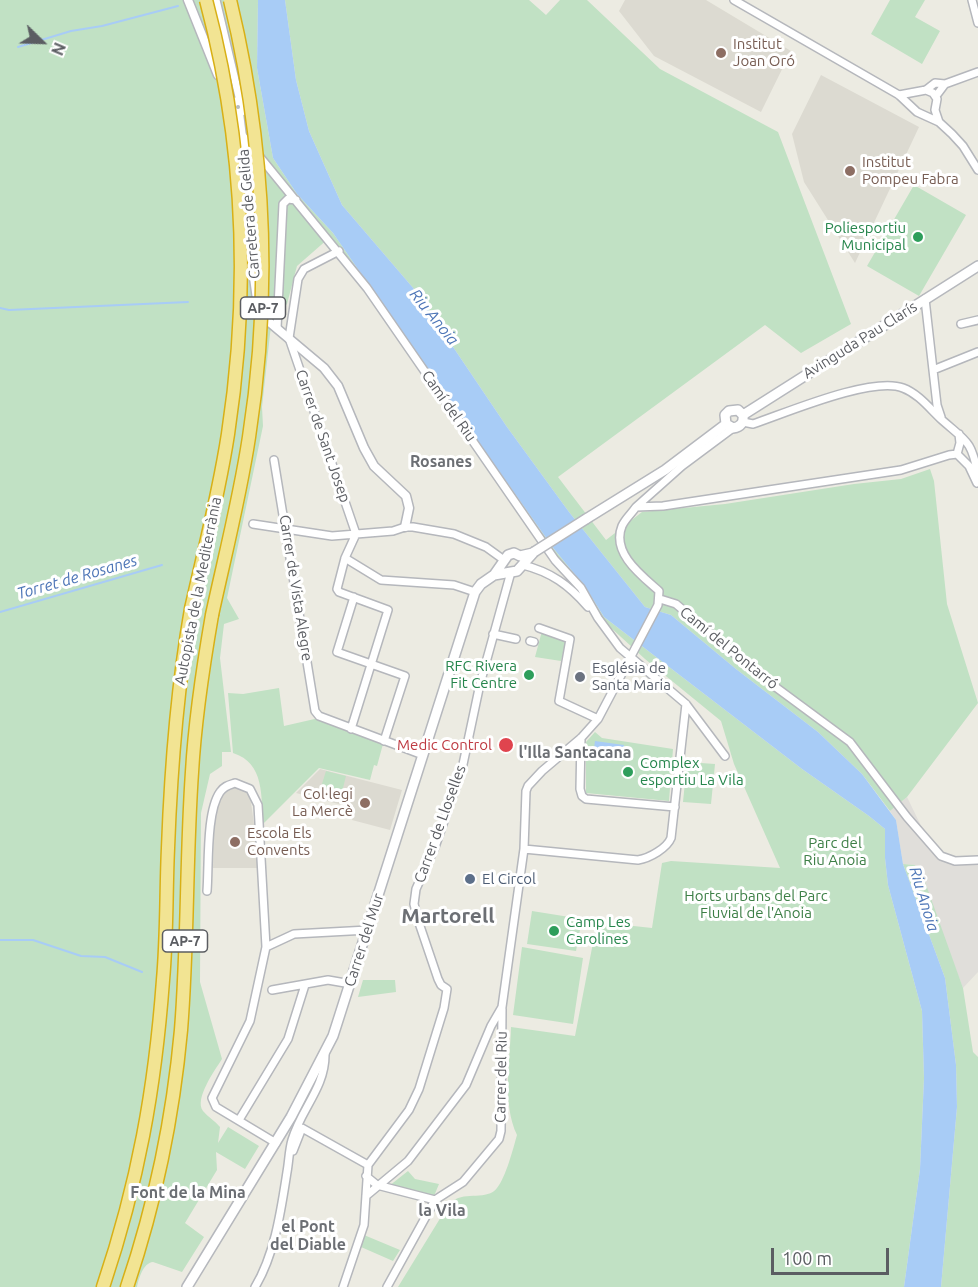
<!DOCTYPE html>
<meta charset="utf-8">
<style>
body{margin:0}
#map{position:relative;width:978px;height:1287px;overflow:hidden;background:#ecebe2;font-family:Ubuntu,sans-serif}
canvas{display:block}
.north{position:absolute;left:12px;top:12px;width:60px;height:60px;-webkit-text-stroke:4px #fff;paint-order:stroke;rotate:113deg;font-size:16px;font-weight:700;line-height:24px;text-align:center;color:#5b5d62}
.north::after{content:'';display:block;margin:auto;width:21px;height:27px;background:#5b5d62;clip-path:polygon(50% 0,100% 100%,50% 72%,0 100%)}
.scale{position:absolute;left:771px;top:1248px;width:118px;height:27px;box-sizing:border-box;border:3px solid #5b5d62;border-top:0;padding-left:8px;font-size:18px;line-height:21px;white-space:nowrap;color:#5b5d62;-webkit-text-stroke:4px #fff;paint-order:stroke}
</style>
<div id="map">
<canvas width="978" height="1287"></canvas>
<div class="north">N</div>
<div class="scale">100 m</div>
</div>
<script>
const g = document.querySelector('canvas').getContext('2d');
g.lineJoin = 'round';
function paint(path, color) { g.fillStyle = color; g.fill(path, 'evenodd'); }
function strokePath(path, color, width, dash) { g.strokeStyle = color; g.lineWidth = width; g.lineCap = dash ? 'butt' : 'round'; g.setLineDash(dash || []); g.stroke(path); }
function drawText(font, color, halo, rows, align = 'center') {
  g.font = font + ' Ubuntu,sans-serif'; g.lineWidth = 6; g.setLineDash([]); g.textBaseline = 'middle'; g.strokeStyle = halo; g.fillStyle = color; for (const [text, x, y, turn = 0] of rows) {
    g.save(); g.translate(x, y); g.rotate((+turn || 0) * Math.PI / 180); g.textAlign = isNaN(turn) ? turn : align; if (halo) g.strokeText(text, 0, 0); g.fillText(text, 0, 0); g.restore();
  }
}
paint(new Path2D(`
 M907,797L928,840L946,856H978V972L963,988L915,865L903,864L896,820L890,811Z`), '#e0deda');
paint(new Path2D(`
 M625,0H706L791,51L761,112L654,56L619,11Z
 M821,75L919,127L855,263L804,182L792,134Z
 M320,769L402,790L390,830L352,820L354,808L296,793Z
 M235,787L246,790L250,795L260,868H213L214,816L220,795L229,788Z`), '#dcdad1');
paint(new Path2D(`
 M0,0H258L257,68L273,158L297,194L333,233L428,371L554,549L586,588L604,617L802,769L869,816L885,829V858L888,885L922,1011L924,1078L920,1169L904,1287H398L444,1212C447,1209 450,1204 453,1201C466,1191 487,1201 497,1188C506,1177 513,1149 517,1135C502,1103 510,1062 511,1027L575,1036L597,922L652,928L662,863L671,861L780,868L734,764L721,721L645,659L609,626L512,495L329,238L297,266L287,304L272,322L270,334L262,407L263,426L227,598L239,619L224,624L220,658L231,752H222V766L210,774L201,813L200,982L222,1059C215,1070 194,1099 203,1111C208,1117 215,1121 220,1127L218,1143L228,1127L259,1146L245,1169L216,1152L217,1170L185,1223L204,1237L182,1272L153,1262C143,1263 139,1278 137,1287H0Z
 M285,0H529L546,15L560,0H587L660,69L778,132L851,324L801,353L765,325L558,477L606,540L642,512L725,504L854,484L901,479L930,469L934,481L947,604L978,703L907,797L890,811L862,774L818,732L736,669L671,615L645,607L569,512L507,427L414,289L342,205L309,131L296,80Z
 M890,0H925L915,17L940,31L922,64L871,34Z
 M914,185L966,215L919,296L867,266Z
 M542,631L566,639L561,661L535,657Z
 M279,688L284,726L319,718L337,727L383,744L377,766L374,765L370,780L319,768L263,824C261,797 265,763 233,753L228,693L243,694Z
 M595,732L602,738L673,749L669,801L586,793V742Z
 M687,762L715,764L711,804L683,802Z
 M326,771L346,776L342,792L321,787Z
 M903,864L915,865L924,879L963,988L973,1052L978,1057V1287H941L957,1107L956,1065L945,978Z
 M532,911L582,919L576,951L527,944Z
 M522,947L583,958L573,1024L513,1015Z
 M363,980H395L396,992L358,997Z
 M408,1171L415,1179L439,1184L434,1196L389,1186Z
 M364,1235L400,1250L393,1261L361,1247Z`), '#c1e1c4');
paint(new Path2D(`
 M258,0H285L296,80L309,131L342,205L414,289L507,427L569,512L645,607L671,615L736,669L818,732L862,774L896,820L903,864L945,978L956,1065L957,1107L941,1287H904L920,1169L924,1078L922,1011L888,885L885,858V829L869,816L802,769L604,617L586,588L554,549L428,371L333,233L297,194L273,158L257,68Z
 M595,741L624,745L622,759L593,755Z`), '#a8ccf6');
strokePath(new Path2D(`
 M18,47L71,31L102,26L178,6
 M0,308L9,310L188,302
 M0,612L162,565
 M0,940H33L81,956L105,957L142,972`), '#a8ccf6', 2);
const minor = new Path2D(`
 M216,0L240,101
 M734,0L899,95L917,112L939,122L952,134L963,146L978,170
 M972,0L978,23
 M926,90L933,93L937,99L935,110L939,122
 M899,95L926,90L935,83L945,84
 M936,96L945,84L978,72
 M242,135L367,288L555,560L581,588L598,618L620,648L686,704L725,756
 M339,251L304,269L298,279L289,338L356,534
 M925,299L933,370
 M961,324L978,320
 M277,328L283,204L288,199L296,200
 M941,417L937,405L933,370L978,352
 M743,422L753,424C786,413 872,376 903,388C919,394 930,409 942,420C967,442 971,440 978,474
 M957,454L969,466L977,483
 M957,454L960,443L959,434
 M274,460L315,711L319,716L423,755
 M636,507L682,466L733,428
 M253,524L332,536L393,531L405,527H413L454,534L486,547L504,560
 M345,558L381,580L454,585L475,592
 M523,565C551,572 569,585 588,607
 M354,597L337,652L405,676L384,741
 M660,599L676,604L762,677L850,742L907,817L941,856L955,861L978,860
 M539,628L570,639L559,701L598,719
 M493,634L516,639
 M530,641L534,642
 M351,729L388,610L339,592L337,589L345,558L356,534
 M581,738L580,789L582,796L586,799L675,807
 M524,849L638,860C650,858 667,848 671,838L686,704
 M207,891C209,866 206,812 220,792C224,786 229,785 235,783L250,789L258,805L266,947L250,1021L212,1098L216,1107L276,1143
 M266,947L294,934L368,930
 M272,990L328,980L351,984
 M239,1120L288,1039L305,985
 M293,1151L302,1128L368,1165
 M366,1176L377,1185L435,1200
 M366,1196L408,1161L466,1085L491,1026L502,1007L524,849L526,791L528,786L542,771L581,738L598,719L658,605L659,591C642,576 611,553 622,526C625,519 632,513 636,507L663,506L901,470L949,455L957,454
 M255,1287C275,1254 281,1210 287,1172C289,1161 289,1150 292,1140C301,1109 325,1088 325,1055
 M343,1287L364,1225L368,1165L409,1110L419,1089L444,1008L447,989L441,985L438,979L419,923L414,904L416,889L435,847L462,769L480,684L511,572
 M387,1287L435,1200L463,1182L499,1139L501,1131L502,1009`);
const tertiary = new Path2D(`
 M188,0L218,75
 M232 107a6 6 0 1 1 12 0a6 6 0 1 1-12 0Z
 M239,113L250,201L253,270L258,307L268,321L324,368L338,386L364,448L374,466L406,496L409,508L405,527`);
const secondary = new Path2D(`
 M743,415L978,266
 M726,424L725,415L729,411L738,410L743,415
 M726,424L733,428C741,427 744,422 743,415
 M586,519L665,470L726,424
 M494,575L508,555L514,553L520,556L533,553
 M187,1287L291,1117L333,1036L475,592L481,584L494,575L517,571L534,552`);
const motorway = new Path2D(`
 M103,1287C138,1183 155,1089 163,980C167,936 166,892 168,848C171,767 177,689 191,609
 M127,1287C155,1204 173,1118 181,1030C188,944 186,858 192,772C195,719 203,667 212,615`);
strokePath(minor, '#b5b7bc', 10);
strokePath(tertiary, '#b5b7bc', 11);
strokePath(secondary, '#b6b8bd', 12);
strokePath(motorway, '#d8b016', 15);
strokePath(minor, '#fff', 7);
strokePath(tertiary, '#fff', 8);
strokePath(secondary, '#fff', 9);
strokePath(motorway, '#f2e493', 12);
const secondaryBridge = new Path2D(`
 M534,552L586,519`);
const motorwayBridge = new Path2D(`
 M191,609C204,551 219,493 228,434C250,290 244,142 206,0
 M212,615C225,555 240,497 249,437C272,290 265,144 230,0`);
strokePath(secondaryBridge, '#b6b8bd', 12, []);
strokePath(motorwayBridge, '#d8b016', 15, []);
strokePath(secondaryBridge, '#fff', 9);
strokePath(motorwayBridge, '#f2e493', 12);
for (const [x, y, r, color] of [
 [721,53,6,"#8d6e63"],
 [850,171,6,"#8d6e63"],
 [918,237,6,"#2e9e5b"],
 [529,675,6,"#2e9e5b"],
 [580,677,6,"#6b7280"],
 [506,745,8,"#e0444e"],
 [628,772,6,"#2e9e5b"],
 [365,803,6,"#8d6e63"],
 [235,842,6,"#8d6e63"],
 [470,879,6,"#5c6f8a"],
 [554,931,6,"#2e9e5b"]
]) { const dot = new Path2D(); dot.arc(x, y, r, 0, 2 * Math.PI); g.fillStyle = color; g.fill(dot); strokePath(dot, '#fff', 2); }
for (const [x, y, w] of [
 [263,308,45],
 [185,941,45]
]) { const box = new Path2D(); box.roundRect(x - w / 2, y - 11, w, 22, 4.5); g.fillStyle = '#fff'; g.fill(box); strokePath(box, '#5b5d62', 1.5); }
drawText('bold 14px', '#5b5d62', null, [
 ["AP-7",263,308],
 ["AP-7",185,941]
]);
drawText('15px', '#785e54', '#fff', [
 ["Institut",733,44],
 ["Joan Oró",733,61],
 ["Institut",862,162],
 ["Pompeu Fabra",862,179],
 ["Col·legi",353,794,"right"],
 ["La Mercè",353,811,"right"],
 ["Escola Els",247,833],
 ["Convents",247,850]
], 'left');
drawText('15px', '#5b5d62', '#fff', [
 ["Carretera de Gelida",249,214,-95],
 ["Avinguda Pau Clarís",860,340,-32],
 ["Camí del Riu",449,406,55],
 ["Carrer de Sant Josep",323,436,71],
 ["Carrer de Vista Alegre",296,588,81],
 ["Autopista de la Mediterrània",198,591,-79],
 ["Camí del Pontarró",729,648,39],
 ["Carrer de Lloselles",440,824,-70],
 ["Carrer del Mur",364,940,-72],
 ["Carrer del Riu",501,1077,-89]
]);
drawText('15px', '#27864d', '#fff', [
 ["Poliesportiu",906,228],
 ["Municipal",906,245],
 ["RFC Rivera",517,666],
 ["Fit Centre",517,683],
 ["Complex",640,763,"left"],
 ["esportiu La Vila",640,780,"left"],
 ["Camp Les",566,922,"left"],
 ["Carolines",566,939,"left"]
], 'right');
drawText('15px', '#5b616d', '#fff', [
 ["Església de",592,668],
 ["Santa Maria",592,685]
], 'left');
drawText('15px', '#be3a42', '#fff', [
 ["Medic Control",492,745]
], 'right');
drawText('15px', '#3d7f46', '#fff', [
 ["Parc del",835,843],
 ["Riu Anoia",835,860],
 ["Horts urbans del Parc",756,896],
 ["Fluvial de l'Anoia",756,913]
]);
drawText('15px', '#4e5e75', '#fff', [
 ["El Circol",482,879]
], 'left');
drawText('italic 16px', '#4e76b7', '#fff', [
 ["Riu Anoia",434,317,51],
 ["Torret de Rosanes",77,577,-16],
 ["Riu Anoia",924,899,73]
]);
drawText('bold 16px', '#6c6f74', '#fff', [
 ["Rosanes",441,462],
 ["l'Illa Santacana",575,753],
 ["Font de la Mina",188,1193],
 ["la Vila",442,1211],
 ["el Pont",308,1227],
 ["del Diable",308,1245]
]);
drawText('bold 21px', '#6c6f74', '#fff', [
 ["Martorell",448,916]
]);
</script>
